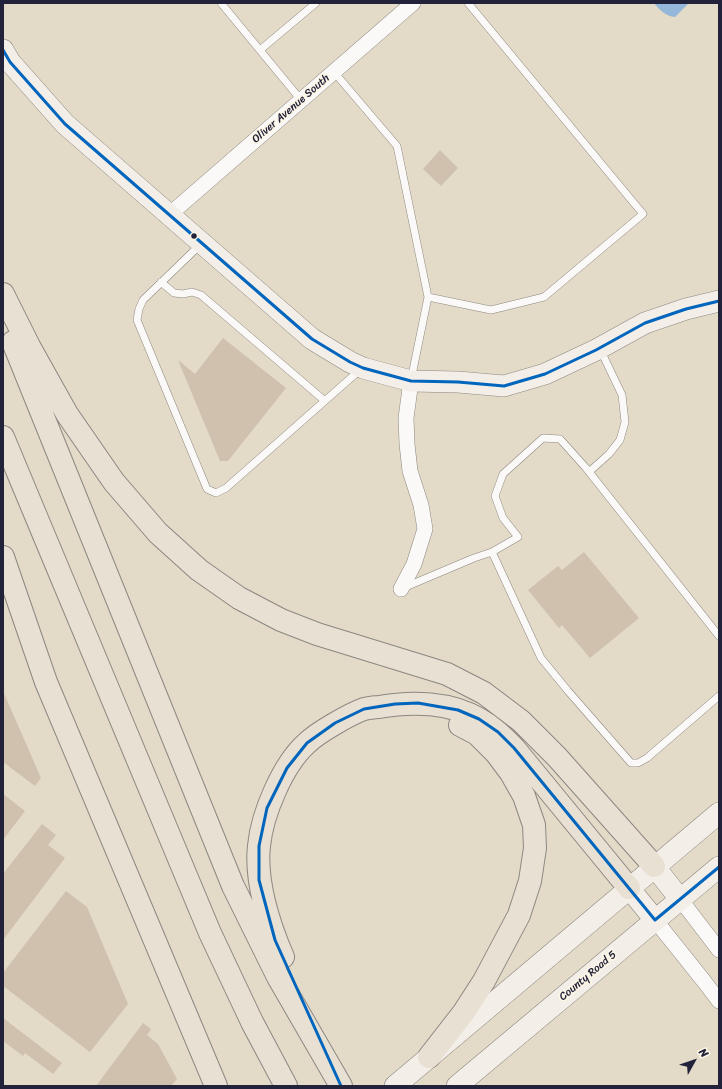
<!DOCTYPE html>
<style>
body{margin:0}
#map{position:relative;width:722px;height:1089px;overflow:hidden;background:#e3dac7;font-family:Sriracha,sans-serif}
canvas{display:block}
.frame{position:absolute;inset:0;border:4px solid #22223b;pointer-events:none}
.north{position:absolute;left:674px;top:1041px;width:40px;height:40px;-webkit-text-stroke:3px #fcf5e5;paint-order:stroke;rotate:50deg;font-size:11px;font-weight:700;line-height:16px;text-align:center;color:#22223b}
.north::after{content:'';display:block;margin:auto;width:14px;height:18px;background:#22223b;clip-path:polygon(50% 0,100% 100%,50% 72%,0 100%)}
</style>
<div id="map">
<canvas width="722" height="1089"></canvas>
<div class="frame"></div>
<div class="north">N</div>
</div>
<script>
const g = document.querySelector('canvas').getContext('2d');
g.lineJoin = 'round';
function paint(path, color) { g.fillStyle = color; g.fill(path, 'evenodd'); }
function strokePath(path, color, width, dash) { g.strokeStyle = color; g.lineWidth = width; g.lineCap = dash ? 'butt' : 'round'; g.setLineDash(dash || []); g.stroke(path); }
function drawText(font, color, halo, rows, align = 'center') {
  g.font = font + ' Sriracha,sans-serif'; g.lineWidth = 3.5; g.setLineDash([]); g.textBaseline = 'middle'; g.strokeStyle = halo; g.fillStyle = color; for (const [text, x, y, turn = 0] of rows) {
    g.save(); g.translate(x, y); g.rotate((+turn || 0) * Math.PI / 180); g.textAlign = isNaN(turn) ? turn : align; if (halo) g.strokeText(text, 0, 0); g.fillText(text, 0, 0); g.restore();
  }
}
paint(new Path2D(`
 M654,3H689L675,17C666,16 659,10 654,3Z`), '#95b7d9');
paint(new Path2D(`
 M440,150L458,168L441,186L423,169Z
 M223,338L286,388L228,461H220L178,360L195,374Z
 M584,552L639,618L590,658L562,625L559,628L528,590L558,566L562,570Z
 M3,691L41,778L35,786L3,762Z
 M3,794L25,811L3,840Z
 M42,824L56,835L48,845L65,858L3,940V874Z
 M66,891L87,907L128,1004L90,1052L3,986V973Z
 M3,1018L62,1063L53,1074L25,1053L23,1056L3,1041Z
 M143,1023L151,1029L147,1035L158,1044L177,1079L171,1086H96Z`), '#cfc1ae');
const lane = new Path2D(`
 M221,3L301,100
 M260,50L316,3
 M334,72L397,146L428,297
 M201,244L143,300L139,309L137,320L207,489L216,493L226,488L361,369
 M161,282L174,293L183,294L192,292L201,295L325,401
 M411,380L428,297L491,310L544,297L643,214L468,3
 M589,472L609,454L620,440L625,422L622,395L600,349
 M492,552L541,658L568,691L631,763H638L647,758L719,696
 M403,588L474,558L492,552L518,537L503,518L495,496L503,474L543,438L560,439L586,468L719,636`);
const street = new Path2D(`
 M169,215L413,3
 M401,589L414,564L425,529L421,505L410,471L407,444L406,418L411,381
 M680,899L719,950
 M655,920L703,980L719,1001`);
const secondary = new Path2D(`
 M3,50L10,62L65,124L312,339L350,362L363,368L411,381L458,382L504,386L545,374L596,350L645,323L686,309L719,301
 M654,866L680,899
 M629,888L655,920
 M395,1086L719,813
 M457,1086L719,867`);
const highway = new Path2D(`
 M3,294L29,346L67,414L114,482L158,533L199,570L239,598L281,620L317,634L447,674L484,693L521,721L557,757L654,866
 M13,342L233,886L278,977L341,1086
 M3,437L210,933L252,1022L286,1086
 M3,557L46,682L216,1086
 M283,957C269,925 255,881 259,846C262,814 283,764 307,743C317,733 350,714 364,709C369,708 374,707 379,707C412,701 450,702 479,719C493,727 503,737 514,748L629,888
 M429,1057L464,1012L484,981L519,915L530,881L535,848L534,825L524,796L511,773L496,753L477,734L460,725`);
strokePath(lane, '#8c8782', 8);
strokePath(street, '#8c8782', 16);
strokePath(secondary, '#8c8782', 22);
strokePath(highway, '#8c8782', 24);
strokePath(lane, '#fbf9f7', 7);
strokePath(street, '#fbf9f7', 15);
strokePath(secondary, '#f3efe8', 21);
strokePath(highway, '#e7e0d3', 22);
strokePath(new Path2D(`
 M3,50L10,62L65,124L312,339L350,362L363,368L411,381L458,382L504,386L545,374L596,350L645,323L686,309L719,301
 M341,1086L275,940L259,880V846L267,808L287,768L307,743L335,723L364,709L395,704L418,703L458,710L479,719L498,732L514,748L655,920L719,867`), '#0065bd', 3);
for (const [x, y, r, color] of [
 [194,236,3.5,"#22223b"]
]) { const dot = new Path2D(); dot.arc(x, y, r, 0, 2 * Math.PI); g.fillStyle = color; g.fill(dot); strokePath(dot, '#fcf5e5', 1.5); }
drawText('11px', '#22223b', '#fcf5e5', [
 ["Oliver Avenue South",291,109,-41],
 ["County Road 5",588,976,-40]
]);
</script>
